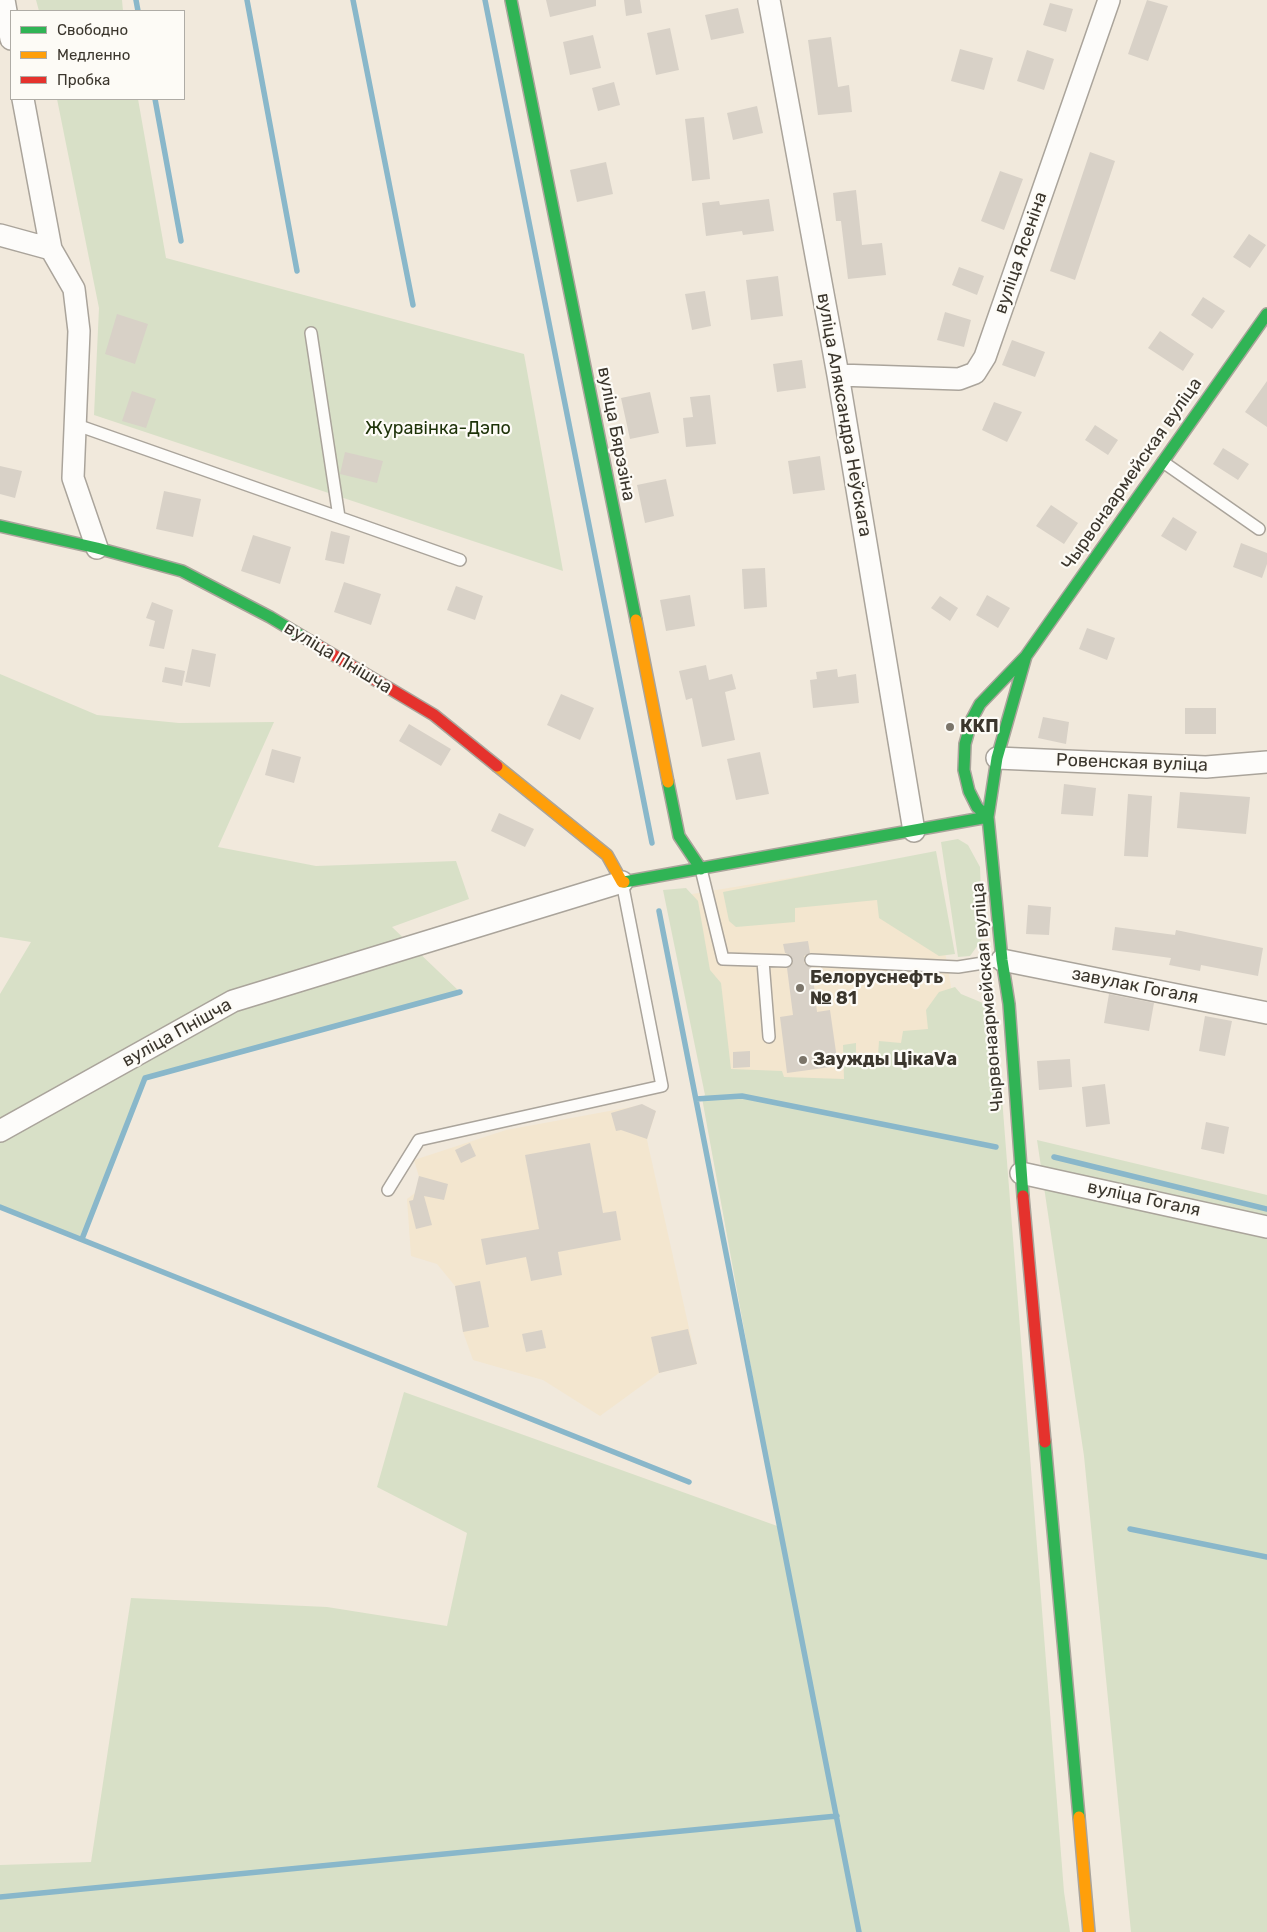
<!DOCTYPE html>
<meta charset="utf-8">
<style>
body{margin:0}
#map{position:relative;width:1267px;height:1932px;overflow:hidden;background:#f1e9dc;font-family:Rubik,sans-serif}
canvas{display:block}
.legend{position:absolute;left:10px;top:10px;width:175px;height:90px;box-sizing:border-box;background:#fdfbf6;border:1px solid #afaca6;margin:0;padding:6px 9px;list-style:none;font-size:15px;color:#3b362d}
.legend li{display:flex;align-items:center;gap:10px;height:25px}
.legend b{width:25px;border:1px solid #afaca6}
</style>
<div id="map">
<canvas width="1267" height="1932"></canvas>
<ul class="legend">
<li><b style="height:6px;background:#30b455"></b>Свободно</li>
<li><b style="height:6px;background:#ff9f0a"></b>Медленно</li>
<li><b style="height:6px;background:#e5322d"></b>Пробка</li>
</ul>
</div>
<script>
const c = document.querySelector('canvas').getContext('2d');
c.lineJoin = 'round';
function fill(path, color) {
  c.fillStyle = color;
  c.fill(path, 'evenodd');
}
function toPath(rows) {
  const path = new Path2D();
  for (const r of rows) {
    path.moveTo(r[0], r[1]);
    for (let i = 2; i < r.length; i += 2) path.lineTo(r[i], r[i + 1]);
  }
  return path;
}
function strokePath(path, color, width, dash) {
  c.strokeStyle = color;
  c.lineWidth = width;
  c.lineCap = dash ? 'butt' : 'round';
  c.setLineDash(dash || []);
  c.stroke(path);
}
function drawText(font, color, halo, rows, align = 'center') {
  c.font = font + ' Rubik,sans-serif';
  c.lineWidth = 4.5;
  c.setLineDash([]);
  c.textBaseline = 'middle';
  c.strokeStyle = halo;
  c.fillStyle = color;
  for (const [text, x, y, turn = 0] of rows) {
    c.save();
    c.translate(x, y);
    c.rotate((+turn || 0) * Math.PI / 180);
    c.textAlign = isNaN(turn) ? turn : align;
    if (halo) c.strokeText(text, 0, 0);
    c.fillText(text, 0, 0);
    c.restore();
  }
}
const built = toPath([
 [929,855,967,1083,719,1076,686,895],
 [642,1105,656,1111,647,1140,697,1364,659,1373,600,1416,543,1380,473,1360,463,1332,455,1286,437,1264,411,1256,407,1199,415,1193,419,1177,414,1160,506,1130]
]);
const green = toPath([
 [36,0,122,0,123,11,39,11],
 [57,99,138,99,166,258,524,354,563,571,94,415,99,308],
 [0,674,97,715,179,723,274,722,218,847,316,866,456,861,469,899,392,927,460,992,145,1078,82,1239,0,1207,0,994,31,942,0,937],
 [958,839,968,845,980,867,983,938,970,956,958,957,941,842],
 [936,851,955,954,939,956,879,918,877,900,795,908,795,922,736,927,729,921,723,892],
 [686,888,698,901,710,970,721,983,731,1069,782,1071,784,1077,844,1079,843,1045,856,1043,856,1055,878,1055,879,1041,901,1043,903,1031,928,1029,926,1010,939,992,955,987,961,994,995,1008,1064,1892,1070,1932,0,1932,0,1865,91,1862,131,1598,327,1607,447,1626,467,1533,377,1487,404,1392,780,1527,702,1098,705,1095,663,890],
 [1037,1140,1267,1195,1267,1932,1131,1932,1084,1456]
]);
const stream = toPath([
 [136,0,138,11],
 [247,0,297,271],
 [353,0,413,305],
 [485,0,652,843],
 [155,99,181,241],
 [659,911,859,1932],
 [696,1099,742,1096,996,1147],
 [1054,1157,1267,1209],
 [0,1207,689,1482],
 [82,1239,145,1078,460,992],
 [1130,1529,1267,1557],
 [0,1897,837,1816]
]);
const building = toPath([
 [546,0,596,0,596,6,550,17],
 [624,0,640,0,642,13,626,16],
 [1147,0,1168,6,1148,61,1128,54],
 [1050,3,1073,9,1066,32,1043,25],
 [738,8,744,33,711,40,705,15],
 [670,28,679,70,656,75,647,33],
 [593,35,601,68,570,75,563,42],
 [831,37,838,87,849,85,852,112,818,115,808,40],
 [960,49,993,58,984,90,951,81],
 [1027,50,1054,59,1044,90,1017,81],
 [614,82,620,105,598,111,592,88],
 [757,106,763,133,733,140,727,113],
 [704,117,710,179,692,181,685,119],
 [1090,152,1115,161,1075,280,1050,271],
 [606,162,613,194,577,202,570,170],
 [1000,171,1023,179,1004,230,981,221],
 [856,190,862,245,882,243,886,275,848,279,841,221,836,221,833,193],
 [769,199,774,231,743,235,742,231,706,236,702,203,719,201,720,205],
 [1249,234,1266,245,1250,268,1233,257],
 [959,267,984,276,977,295,952,285],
 [778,276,783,316,751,320,746,280],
 [705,291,711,326,692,330,685,294],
 [1203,297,1225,311,1212,329,1191,315],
 [945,312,971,320,964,347,937,340],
 [117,314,148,324,135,364,105,354],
 [1160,331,1194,354,1183,371,1148,348],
 [1012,340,1045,352,1035,377,1002,365],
 [802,360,806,388,777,392,773,364],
 [1267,381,1267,427,1245,412],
 [132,391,156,399,146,428,122,421],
 [650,392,659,433,630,439,621,398],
 [710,395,716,444,686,447,683,418,693,417,690,397],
 [994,402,1022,412,1007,442,982,430],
 [1095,425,1118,440,1108,455,1085,440],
 [1223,448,1249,464,1238,480,1213,464],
 [345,452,383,461,377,483,340,474],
 [820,456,825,490,793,494,788,461],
 [0,466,22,471,15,498,0,494],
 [666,479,674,516,645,523,637,485],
 [164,491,201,499,193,537,156,529],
 [1051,505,1078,523,1064,544,1036,526],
 [1173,517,1197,532,1186,551,1161,536],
 [331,531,350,536,344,564,325,560],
 [253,535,291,547,280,584,241,571],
 [1241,543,1267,553,1267,564,1262,578,1233,567],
 [765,568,767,607,744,609,742,569],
 [344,582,381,594,371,625,334,612],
 [456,586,483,596,475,620,447,610],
 [690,595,695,626,666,631,660,600],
 [987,595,1010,608,998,628,976,615],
 [940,596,958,608,950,621,931,608],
 [152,602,173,610,164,649,149,646,155,621,146,618],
 [1087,628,1115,638,1107,660,1079,649],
 [192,649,216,654,210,687,185,682],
 [706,665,709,680,732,674,736,689,725,692,735,740,702,747,692,698,686,700,679,671],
 [165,667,185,671,182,686,162,682],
 [837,669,838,677,856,674,859,703,813,708,810,680,817,679,816,672],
 [561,694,594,708,580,740,547,725],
 [1185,708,1216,708,1216,734,1185,734],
 [1043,717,1069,722,1066,744,1038,738],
 [409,724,451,749,441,766,399,741],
 [272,749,301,757,294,783,265,775],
 [760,752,769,794,736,800,727,759],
 [1064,784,1096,788,1093,816,1061,814],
 [1180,792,1250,797,1246,834,1177,828],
 [1128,794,1152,796,1148,857,1124,856],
 [499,813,534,829,525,847,491,831],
 [1028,905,1051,907,1049,935,1026,934],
 [1115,927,1175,935,1176,930,1263,948,1258,976,1201,965,1200,971,1169,965,1171,958,1112,950],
 [808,941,810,953,804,956,804,963,812,968,817,1012,830,1010,838,1066,787,1073,780,1017,793,1015,787,968,792,965,793,961,790,955,785,953,783,944],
 [1109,994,1154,1003,1149,1031,1104,1023],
 [1205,1016,1232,1021,1225,1056,1199,1051],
 [750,1051,750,1067,733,1068,733,1052],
 [1070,1059,1072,1087,1039,1090,1037,1061],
 [1105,1084,1110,1124,1086,1127,1082,1087],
 [642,1104,656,1111,647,1139,621,1130,616,1131,611,1113],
 [1206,1122,1229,1127,1224,1154,1201,1149],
 [470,1143,476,1156,461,1163,455,1150],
 [590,1143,603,1213,616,1211,621,1240,558,1252,562,1275,531,1281,526,1257,486,1265,481,1239,539,1229,525,1155],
 [419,1176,448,1184,444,1200,424,1196,432,1225,416,1229,409,1201,413,1200],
 [480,1281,489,1327,463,1332,455,1286],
 [688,1329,697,1364,659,1373,651,1337],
 [542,1330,546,1348,526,1352,522,1334]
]);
const lane = toPath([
 [311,333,339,517],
 [74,424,460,560],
 [1163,462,1259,529],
 [701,869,723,959,786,961],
 [811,960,958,967,1002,960],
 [763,961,769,1037],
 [388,1190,419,1140,662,1086,622,882]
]);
const street = toPath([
 [4,0,11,39],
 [769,0,838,375,914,831],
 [23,99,51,249,74,289,79,331,73,478,97,548],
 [0,235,51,249],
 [838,375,959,379,975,373,985,357,1109,0],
 [997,758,1206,767,1267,762],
 [1002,960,1267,1013],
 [0,1131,233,1001,622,882],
 [1021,1173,1267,1227]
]);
const fast = toPath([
 [511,0,636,620],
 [0,526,97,548,182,571,270,617,310,641],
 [668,782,679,836,701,869],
 [988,817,977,807,969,791,964,770,965,744,972,719,980,704,1026,656,1267,314],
 [624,882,988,817],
 [1023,1196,1009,1004,1002,960,988,817,997,758,1026,656],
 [1045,1442,1079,1817]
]);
const slow = toPath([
 [636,620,668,782],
 [497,766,607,855,622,882,624,882],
 [1079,1817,1089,1932]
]);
const jam = toPath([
 [310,641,434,715,497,766],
 [1023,1196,1045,1442]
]);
const markers = [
 [950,727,5,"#7b756a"],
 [800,988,5,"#7b756a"],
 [803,1060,5,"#7b756a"]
];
const streetNames = [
 ["вуліца Ясеніна",1021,253,-71],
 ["вуліца Аляксандра Неўскага",844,415,80],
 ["вуліца Бярэзіна",616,434,79],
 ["Чырвонаармейская вуліца",1132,474,-55],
 ["вуліца Пнішча",338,658,31],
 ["Ровенская вуліца",1132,763,2],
 ["завулак Гогаля",1135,986,11],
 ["Чырвонаармейская вуліца",988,997,-95],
 ["вуліца Пнішча",177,1033,-29],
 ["вуліца Гогаля",1144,1199,12]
];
const parkNames = [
 ["Журавінка-Дэпо",438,429]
];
const poiNames = [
 ["ККП",960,727],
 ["Белоруснефть",810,978],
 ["№ 81",810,999],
 ["Заужды ЦікаVа",813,1060]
];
fill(built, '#f3e6cf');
fill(green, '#d8e0c7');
strokePath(stream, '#89b7ca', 5.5);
fill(building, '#d8d1c7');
strokePath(lane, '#aaa49b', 14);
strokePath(street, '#aaa49b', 24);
strokePath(fast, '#aaa49b', 14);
strokePath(slow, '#aaa49b', 14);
strokePath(jam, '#aaa49b', 14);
strokePath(lane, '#fdfcfa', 11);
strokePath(street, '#fdfcfa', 21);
strokePath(fast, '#30b455', 11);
strokePath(slow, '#ff9f0a', 11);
strokePath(jam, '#e5322d', 11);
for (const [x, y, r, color] of markers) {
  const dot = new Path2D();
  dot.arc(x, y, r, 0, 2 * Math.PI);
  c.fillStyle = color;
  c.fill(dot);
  strokePath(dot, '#fdfbf6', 2);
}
drawText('18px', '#3b362d', '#fdfbf6', streetNames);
drawText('18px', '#1d3208', '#fdfbf6', parkNames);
drawText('bold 18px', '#3b362d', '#fdfbf6', poiNames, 'left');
</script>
